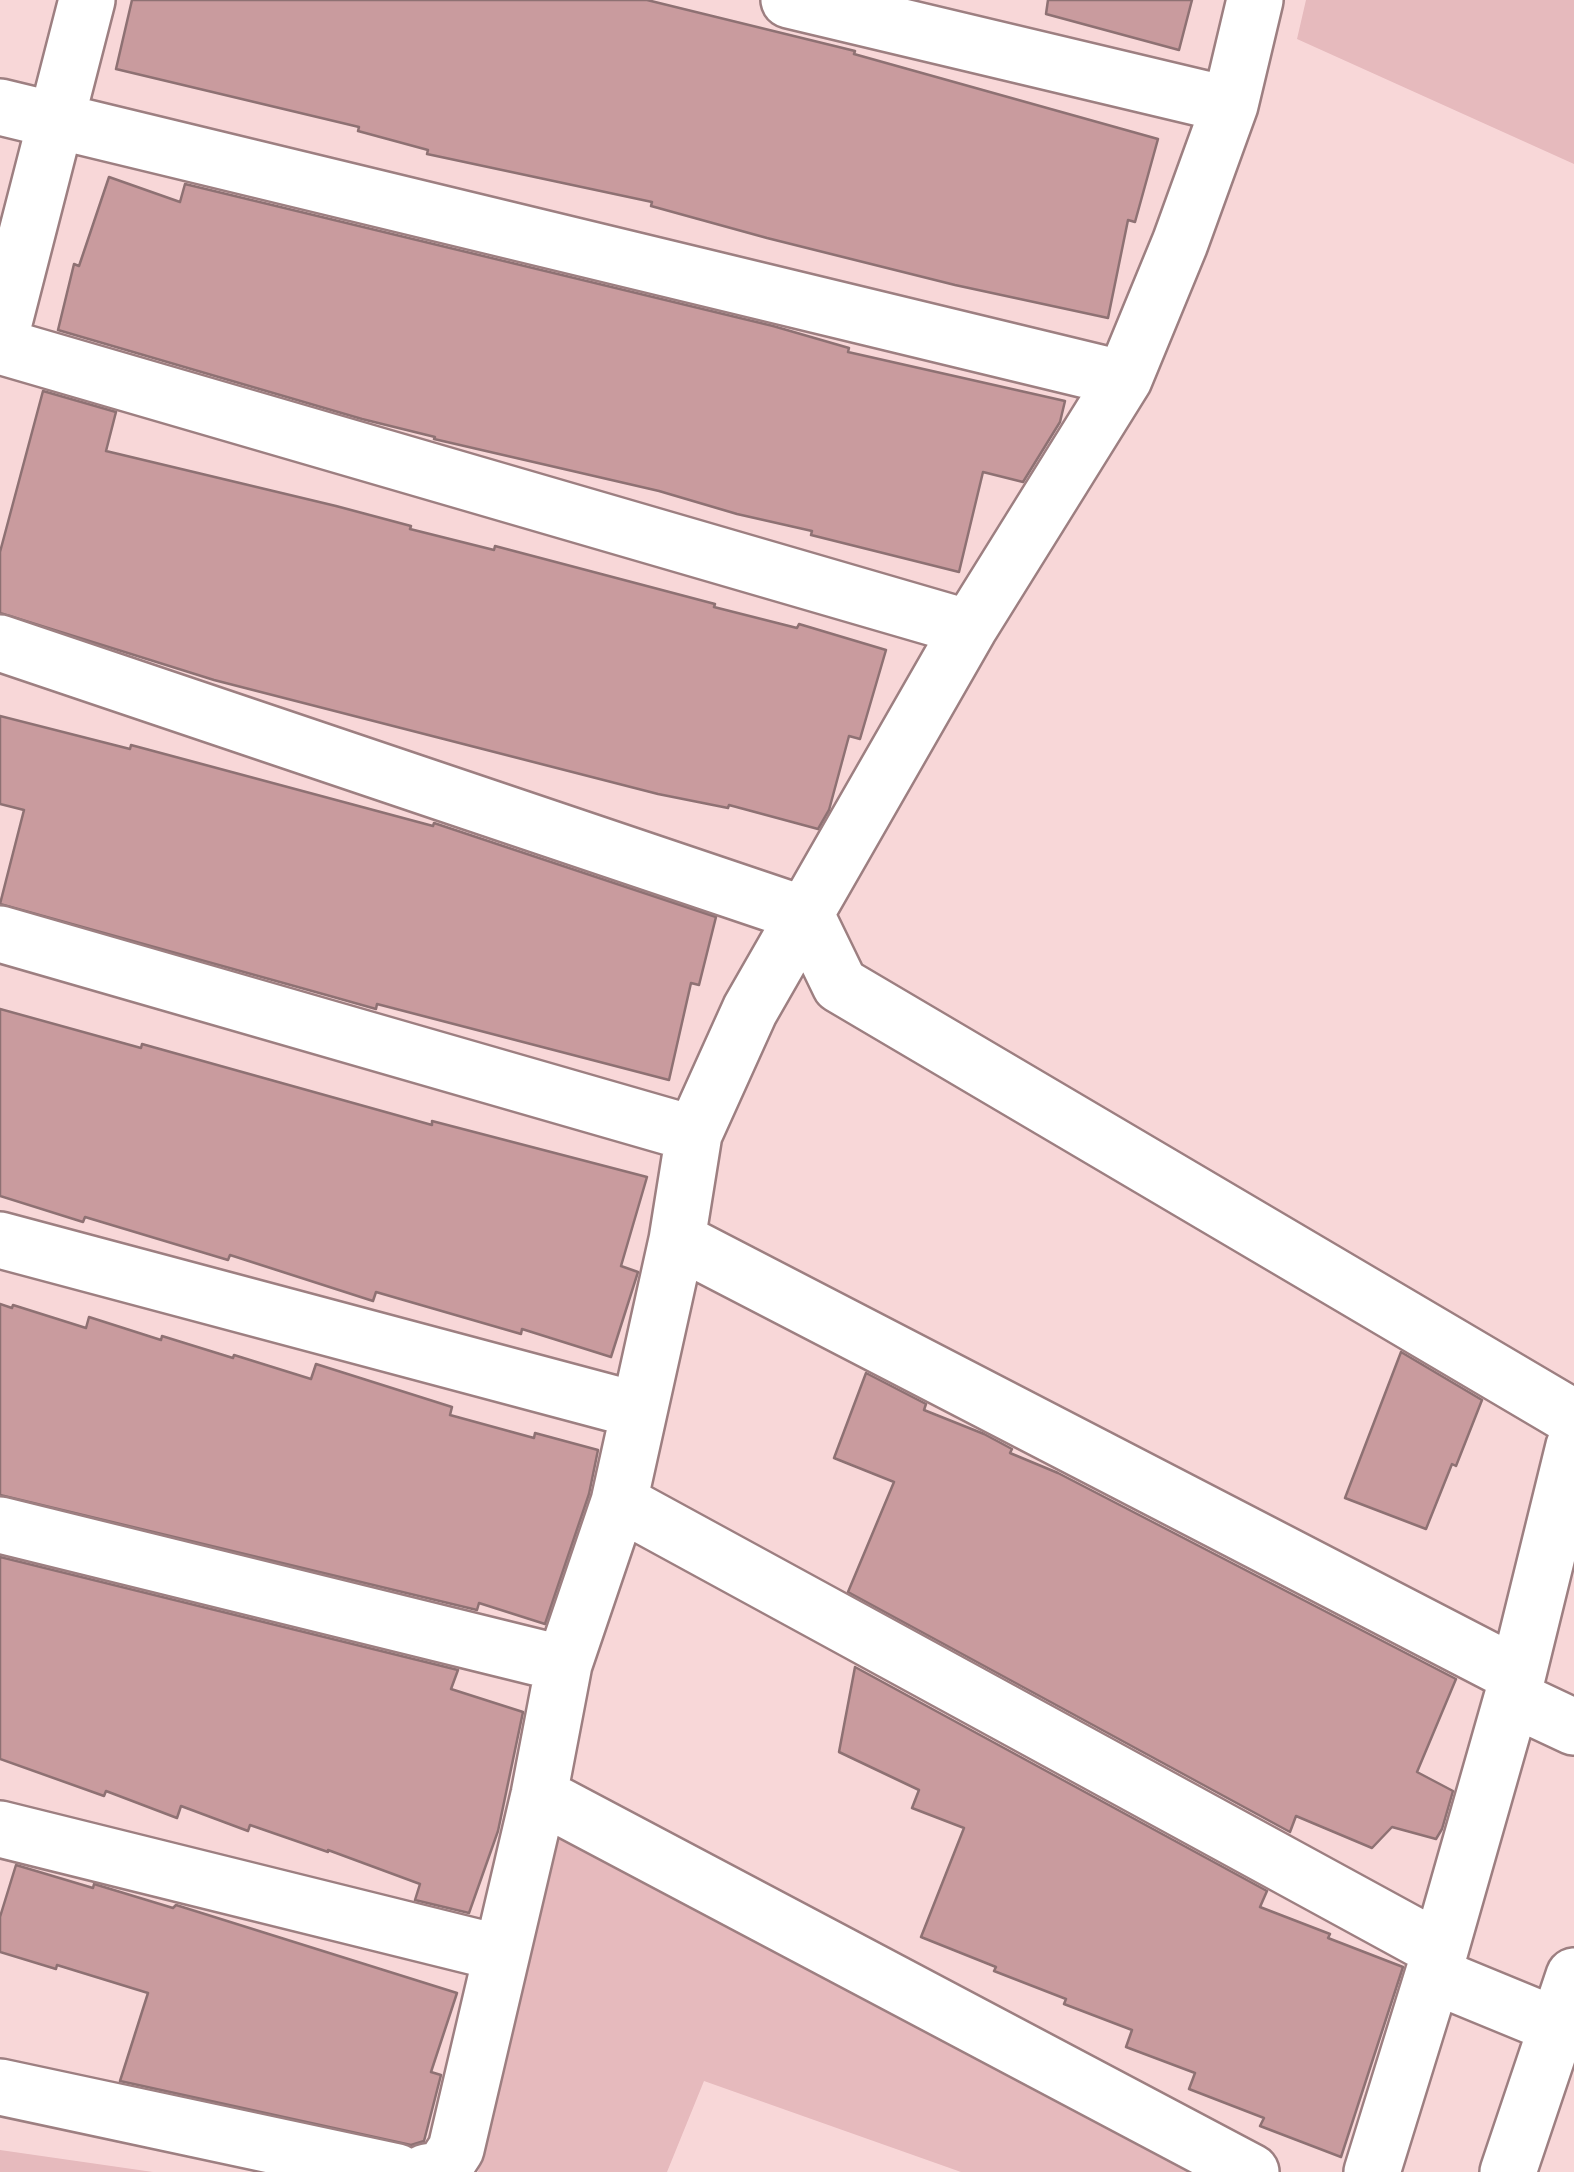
<!DOCTYPE html>
<style>
body{margin:0}
canvas{display:block;background:#f8d7d8}
</style>
<canvas width="1574" height="2172"></canvas>
<script>
const c = document.querySelector('canvas').getContext('2d');
c.lineJoin = 'round';
function fill(path, color) {
  c.fillStyle = color;
  c.fill(path, 'evenodd');
}
function toPath(rows) {
  const path = new Path2D();
  for (const r of rows) {
    path.moveTo(r[0], r[1]);
    for (let i = 2; i < r.length; i += 2) path.lineTo(r[i], r[i + 1]);
  }
  return path;
}
function strokePath(path, color, width, dash) {
  c.strokeStyle = color;
  c.lineWidth = width;
  c.lineCap = dash ? 'butt' : 'round';
  c.setLineDash(dash || []);
  c.stroke(path);
}
const green = toPath([
 [1306,0,1574,0,1574,164,1297,39],
 [559,1816,1202,2172,961,2172,704,2081,667,2172,478,2172],
 [0,2150,153,2172,0,2172]
]);
const building = toPath([
 [132,0,647,0,855,51,854,54,1158,139,1135,222,1128,220,1108,318,955,285,767,238,651,206,652,202,427,154,428,150,358,131,359,127,116,69,132,0],
 [1048,0,1192,0,1179,50,1046,14,1048,0],
 [109,177,180,202,185,184,773,326,849,348,848,352,1065,401,1060,422,1023,482,983,472,959,572,811,535,812,531,737,514,659,491,434,439,435,437,362,419,58,330,74,264,79,266,109,177],
 [43,391,116,412,106,451,336,506,411,526,410,529,494,550,495,546,715,604,714,607,797,628,799,624,886,650,860,739,849,736,829,810,818,829,729,805,728,808,658,794,214,680,0,613,0,552,43,391],
 [0,716,130,749,131,745,433,826,434,823,716,917,699,985,691,983,669,1080,377,1004,376,1009,330,996,0,904,24,810,0,804,0,716],
 [0,1009,141,1048,142,1044,432,1125,432,1121,647,1177,621,1266,638,1272,611,1357,522,1329,521,1334,376,1292,373,1301,230,1255,228,1260,85,1217,83,1222,0,1196,0,1009],
 [0,1304,12,1308,13,1305,86,1328,89,1317,161,1340,162,1336,233,1358,234,1355,311,1379,316,1364,452,1407,450,1415,534,1438,535,1433,598,1450,589,1494,545,1624,479,1603,477,1610,0,1495,0,1304],
 [1401,1352,1482,1400,1456,1466,1452,1464,1426,1529,1345,1498,1401,1352],
 [866,1373,926,1404,924,1410,984,1434,1012,1449,1010,1453,1058,1473,1456,1679,1417,1772,1453,1791,1442,1829,1436,1839,1392,1827,1372,1848,1296,1816,1290,1832,848,1592,894,1482,834,1458,866,1373],
 [0,1557,458,1670,451,1689,523,1712,498,1831,469,1913,415,1900,420,1884,328,1850,328,1852,250,1825,248,1831,181,1806,177,1818,106,1791,104,1796,0,1759,0,1557],
 [855,1667,1267,1891,1260,1907,1330,1934,1328,1938,1403,1967,1341,2157,1260,2126,1264,2118,1189,2089,1195,2073,1126,2047,1132,2030,1064,2004,1066,1999,994,1971,996,1967,921,1937,964,1828,912,1808,919,1790,839,1752,855,1667],
 [16,1865,93,1888,94,1884,173,1908,176,1905,457,1993,431,2072,441,2075,424,2141,411,2145,120,2081,148,1993,57,1965,56,1969,0,1952,0,1917,16,1865]
]);
const minor = toPath([
 [789,0,1230,105],
 [0,107,1124,379],
 [0,338,87,0],
 [0,346,969,628],
 [0,643,806,915,840,985,1574,1418],
 [0,934,694,1134],
 [0,1240,637,1410],
 [677,1240,1517,1675],
 [619,1502,1440,1950],
 [0,1525,564,1664],
 [1512,1698,1574,1727],
 [539,1795,1251,2172],
 [0,1829,500,1953],
 [1433,1975,1574,2033],
 [0,2087,397,2172],
 [426,2172,443,2169,456,2149,539,1795,564,1664,619,1502,677,1240,694,1134,750,1010,969,628,1124,379,1180,243,1230,105,1255,0],
 [1372,2172,1433,1975,1512,1698,1574,1446],
 [1508,2172,1574,1976]
]);
fill(green, '#e6babd');
fill(building, '#c99b9e');
strokePath(building, '#8e7173', 2.5);
strokePath(minor, '#9d7f81', 60);
strokePath(minor, '#fff', 55);
</script>
